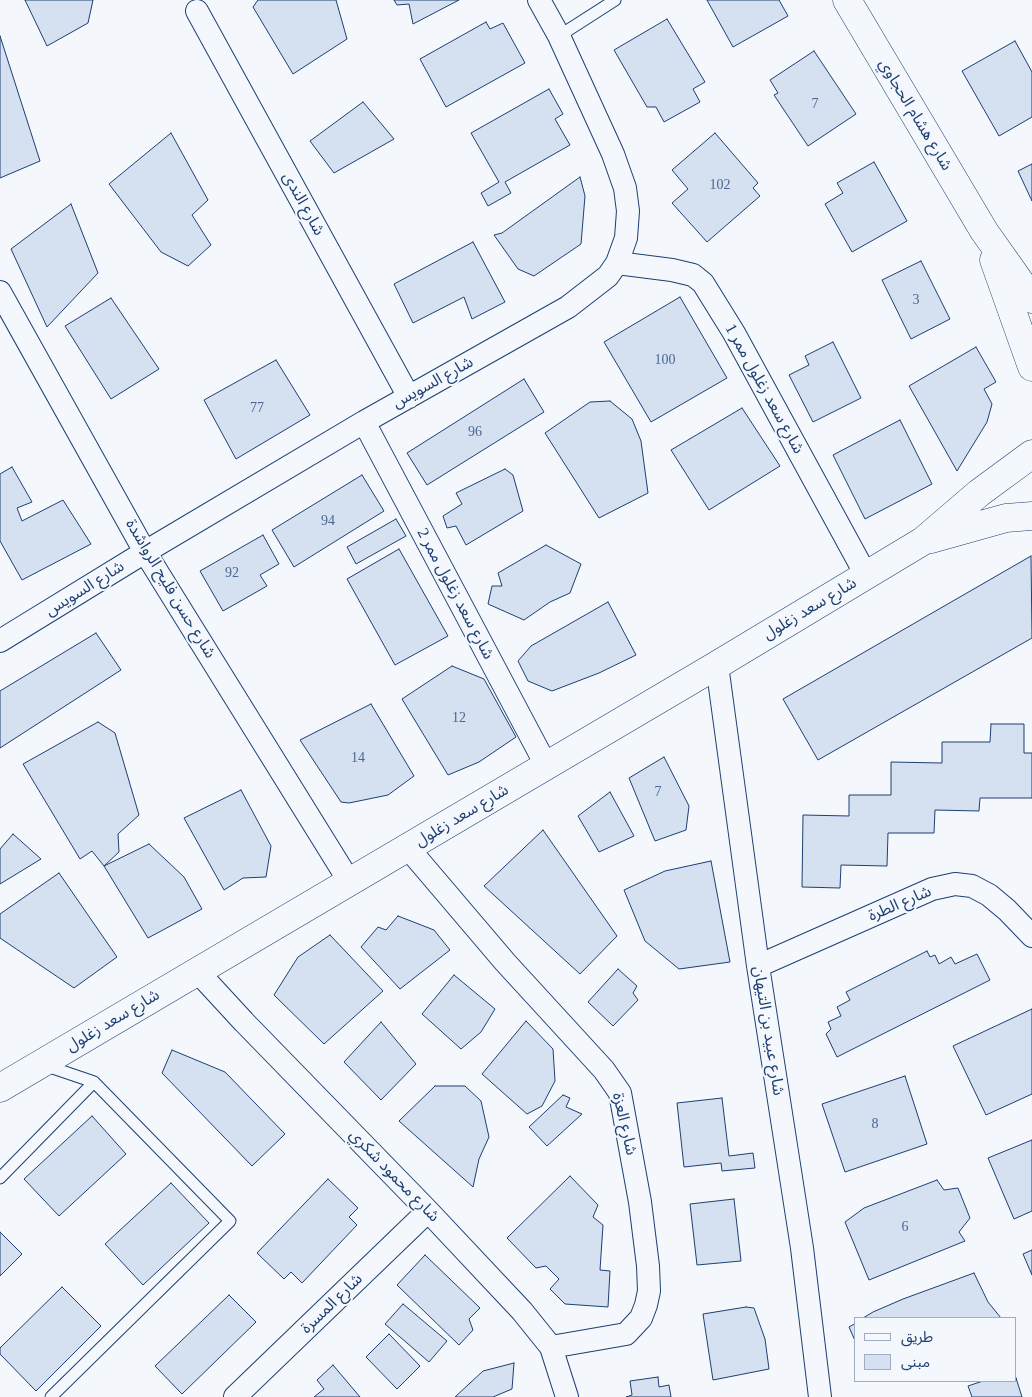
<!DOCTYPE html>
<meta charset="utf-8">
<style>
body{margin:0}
#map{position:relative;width:1032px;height:1397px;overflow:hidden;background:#f4f7fb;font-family:"Times New Roman","Noto Sans Arabic",serif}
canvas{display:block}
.legend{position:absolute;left:854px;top:1317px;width:162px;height:65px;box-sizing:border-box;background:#f4f7fb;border:1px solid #9eadc5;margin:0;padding:6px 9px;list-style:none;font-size:15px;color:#1d3f73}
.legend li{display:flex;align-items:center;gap:10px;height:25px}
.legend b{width:25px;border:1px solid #9eadc5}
</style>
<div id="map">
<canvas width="1032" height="1397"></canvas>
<ul class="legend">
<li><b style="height:6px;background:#f4f7fb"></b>طريق</li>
<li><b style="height:14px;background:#d5e0f0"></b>مبنى</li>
</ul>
</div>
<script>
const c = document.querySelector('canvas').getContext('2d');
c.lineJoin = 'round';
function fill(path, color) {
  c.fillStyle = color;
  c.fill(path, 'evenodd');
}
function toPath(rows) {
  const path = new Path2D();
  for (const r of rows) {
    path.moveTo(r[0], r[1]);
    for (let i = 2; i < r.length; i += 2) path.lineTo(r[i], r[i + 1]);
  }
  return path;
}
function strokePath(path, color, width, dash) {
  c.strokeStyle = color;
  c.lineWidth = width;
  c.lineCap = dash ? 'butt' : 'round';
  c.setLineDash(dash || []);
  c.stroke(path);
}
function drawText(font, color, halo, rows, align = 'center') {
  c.font = font + ' "Times New Roman","Noto Sans Arabic",serif';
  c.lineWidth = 4;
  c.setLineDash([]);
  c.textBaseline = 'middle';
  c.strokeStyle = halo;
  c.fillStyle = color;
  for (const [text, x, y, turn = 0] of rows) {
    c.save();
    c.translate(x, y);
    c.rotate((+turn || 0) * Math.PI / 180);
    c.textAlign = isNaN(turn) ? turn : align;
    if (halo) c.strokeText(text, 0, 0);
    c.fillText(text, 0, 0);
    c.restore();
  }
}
const building = toPath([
 [25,0,93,0,88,23,47,46,25,0],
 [258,0,336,0,347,39,293,74,253,7,258,0],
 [394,0,459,0,413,24,409,4,397,5,394,0],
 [707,0,779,0,788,16,733,47,707,0],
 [667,19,705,82,693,89,700,102,664,122,656,107,647,107,614,50,667,19],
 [486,22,490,29,503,23,525,63,446,107,420,59,486,22],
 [0,36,40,161,0,178,0,36],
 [1015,41,1032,72,1032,117,999,136,962,71,1015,41],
 [814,51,856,114,808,146,774,95,778,93,770,80,814,51],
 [549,89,563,114,555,119,570,145,505,182,511,193,488,206,481,193,499,182,471,133,549,89],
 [363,102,394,139,334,173,310,141,363,102],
 [171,133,208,200,192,215,211,245,188,266,161,252,109,184,171,133],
 [715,133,758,183,753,188,760,196,707,242,672,203,688,189,672,170,715,133],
 [874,162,907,221,852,252,825,204,843,193,837,183,874,162],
 [1032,164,1032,201,1018,171,1032,164],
 [580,177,585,196,581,244,534,276,518,269,494,235,502,233,580,177],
 [71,204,98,273,47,327,11,249,71,204],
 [473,242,505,302,472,319,464,297,413,323,394,284,473,242],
 [921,261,950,319,911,339,882,280,921,261],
 [680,297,727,378,651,422,604,342,680,297],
 [111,298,159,369,111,399,65,326,111,298],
 [833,342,861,398,813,422,789,375,809,365,805,356,833,342],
 [976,347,996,382,984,389,992,404,987,422,957,471,909,386,976,347],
 [276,360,310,415,236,459,204,400,276,360],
 [524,379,544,412,427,485,407,453,524,379],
 [610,401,632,419,641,441,648,493,599,518,545,433,590,402,610,401],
 [742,408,780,466,709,510,671,450,742,408],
 [900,420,932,484,865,519,833,455,900,420],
 [12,467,32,502,17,508,22,521,63,500,91,544,22,580,0,541,0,474,12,467],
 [505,469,513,475,523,511,466,545,456,526,447,528,443,516,462,504,456,493,505,469],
 [362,475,384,511,294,567,272,530,362,475],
 [396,519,406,536,356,564,347,547,396,519],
 [263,535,279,564,260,575,267,586,223,611,200,571,263,535],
 [546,545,581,564,570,593,550,602,524,620,488,604,492,586,502,586,498,573,546,545],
 [399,549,448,636,395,665,347,579,399,549],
 [1031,556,1032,638,818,760,783,699,1031,556],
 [608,602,636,655,599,673,552,691,528,681,518,661,531,646,608,602],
 [96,633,121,670,0,748,0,691,96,633],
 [452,666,484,679,516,737,479,762,448,775,402,699,452,666],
 [371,704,414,776,388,795,349,803,341,802,300,740,371,704],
 [98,722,115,733,139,815,118,834,119,852,104,866,92,851,80,859,23,764,98,722],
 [991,724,1024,724,1024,753,1032,753,1032,798,980,798,979,811,935,810,934,833,888,833,887,866,841,865,840,888,802,887,803,815,849,816,849,795,891,795,891,762,942,763,942,742,990,742,991,724],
 [664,757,689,806,686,830,655,841,629,778,664,757],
 [241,790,271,846,266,877,243,878,224,890,184,818,241,790],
 [610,792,634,836,599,852,578,816,610,792],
 [543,830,617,936,580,974,484,886,543,830],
 [13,834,41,859,0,884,0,849,13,834],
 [149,844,184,877,202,909,148,938,104,866,149,844],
 [711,861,730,962,679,969,645,941,624,890,665,871,711,861],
 [59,873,117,957,74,988,0,938,0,914,59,873],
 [398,916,434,930,450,950,400,989,361,947,378,927,386,930,398,916],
 [330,935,383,991,324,1044,274,995,298,957,330,935],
 [927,951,930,957,935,955,939,964,951,957,955,964,977,954,990,980,837,1057,826,1034,831,1029,828,1022,841,1016,837,1007,850,1000,846,992,927,951],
 [618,969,637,986,633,993,638,1000,613,1026,588,1002,618,969],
 [454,975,495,1009,481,1032,461,1049,422,1014,454,975],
 [1032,1009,1032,1094,986,1115,953,1046,1032,1009],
 [526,1021,553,1049,555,1081,542,1106,527,1114,482,1074,526,1021],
 [381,1022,416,1064,381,1100,344,1062,381,1022],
 [172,1050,225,1072,285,1134,252,1166,162,1073,172,1050],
 [905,1076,927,1144,845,1172,822,1104,905,1076],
 [435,1086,465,1086,481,1101,489,1137,479,1159,473,1187,399,1121,435,1086],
 [563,1095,570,1098,566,1107,582,1114,547,1146,529,1127,563,1095],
 [722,1098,729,1156,753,1153,755,1168,722,1171,721,1163,684,1167,677,1103,722,1098],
 [92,1116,126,1154,59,1216,24,1179,92,1116],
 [1032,1140,1032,1211,1014,1219,988,1158,1032,1140],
 [570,1176,598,1205,593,1217,603,1225,600,1270,610,1271,608,1307,565,1304,550,1289,559,1279,546,1266,536,1268,507,1238,570,1176],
 [328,1179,358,1208,349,1217,357,1225,302,1283,291,1272,284,1279,257,1253,328,1179],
 [937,1180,944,1190,958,1188,970,1218,959,1232,965,1241,869,1280,845,1222,864,1208,937,1180],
 [171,1183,209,1223,143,1285,105,1244,171,1183],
 [734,1199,741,1261,697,1265,690,1204,734,1199],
 [0,1232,22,1254,0,1276,0,1232],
 [1032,1250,1032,1275,1023,1254,1032,1250],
 [425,1255,480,1308,469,1319,473,1330,459,1345,397,1285,425,1255],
 [974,1273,988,1302,1001,1318,863,1318,873,1312,903,1299,974,1273],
 [62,1287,101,1326,36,1391,0,1354,0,1348,62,1287],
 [229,1295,256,1322,182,1394,155,1366,229,1295],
 [403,1304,447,1341,429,1362,385,1324,403,1304],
 [746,1307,754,1308,765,1339,769,1369,713,1380,703,1314,746,1307],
 [856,1323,856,1343,849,1327,856,1323],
 [389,1334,420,1366,397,1389,366,1357,389,1334],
 [514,1363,512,1389,493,1397,455,1397,483,1371,514,1363],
 [333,1365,360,1397,314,1397,324,1389,317,1380,333,1365],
 [658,1377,659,1387,669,1385,671,1397,626,1397,632,1395,630,1381,658,1377],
 [1016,1378,1022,1397,972,1397,968,1386,983,1381,1016,1381,1016,1378]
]);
const service = toPath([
 [559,36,615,0],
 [44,1065,94,1082,230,1221,51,1397],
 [0,1178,94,1082]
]);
const minor = toPath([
 [197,11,409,397],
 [617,263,672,270,693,275,703,283,734,333,866,575],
 [0,292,145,552,349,881],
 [364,422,546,765],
 [0,641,145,552,364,422,568,307,608,276,617,263,626,238,628,211,625,188,613,154,559,36,539,0],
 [717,665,758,966,802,1248,820,1397],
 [408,848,505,962,604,1070,620,1093,640,1202,648,1266,649,1291,646,1305,641,1318,626,1334,551,1347],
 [758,966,932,889,955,884,972,886,989,895,1007,910,1032,936],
 [197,971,244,1022,428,1211,522,1311,551,1347,567,1397],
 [235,1397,428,1211]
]);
const tertiary = toPath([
 [847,0,984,231,1032,299],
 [994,260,1032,367]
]);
const secondary = toPath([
 [931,539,1006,518,1032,516],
 [0,1088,717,665,923,541,979,493,1032,454]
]);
const numberNames = [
 ["7",815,104],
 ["102",720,185],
 ["3",916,300],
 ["100",665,360],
 ["77",257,408],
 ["96",475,432],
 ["94",328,521],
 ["92",232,573],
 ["12",459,718],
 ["14",358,758],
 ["7",658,792],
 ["8",875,1124],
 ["6",905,1227]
];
const streetNames = [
 ["شارع هشام الحجاوي",915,115,59],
 ["شارع الندى",303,204,61],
 ["شارع السويس",433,383,-29],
 ["شارع سعد زغلول ممر 1",764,389,61],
 ["شارع السويس",85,589,-32],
 ["شارع حسن فليح الرواشدة",170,589,59],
 ["شارع سعد زغلول ممر 2",455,594,62],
 ["شارع سعد زغلول",810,609,-31],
 ["شارع سعد زغلول",462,816,-31],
 ["شارع الطرة",900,904,-23],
 ["شارع سعد زغلول",113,1021,-31],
 ["شارع عبيد بن التيهان",768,1031,81],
 ["شارع العزة",624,1124,77],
 ["شارع محمود شكري",394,1176,46],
 ["شارع المسرة",332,1304,-44]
];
fill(building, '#d5e0f0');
strokePath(building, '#1d3f73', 1);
strokePath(service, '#1d3f73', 13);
strokePath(minor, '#1d3f73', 24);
strokePath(tertiary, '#1d3f73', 29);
strokePath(secondary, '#1d3f73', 29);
strokePath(service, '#f4f7fb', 11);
strokePath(minor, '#f4f7fb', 22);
strokePath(tertiary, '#f4f7fb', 28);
strokePath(secondary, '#f4f7fb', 28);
drawText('14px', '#4b6792', null, numberNames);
drawText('16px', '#1d3f73', '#f4f7fb', streetNames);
</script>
